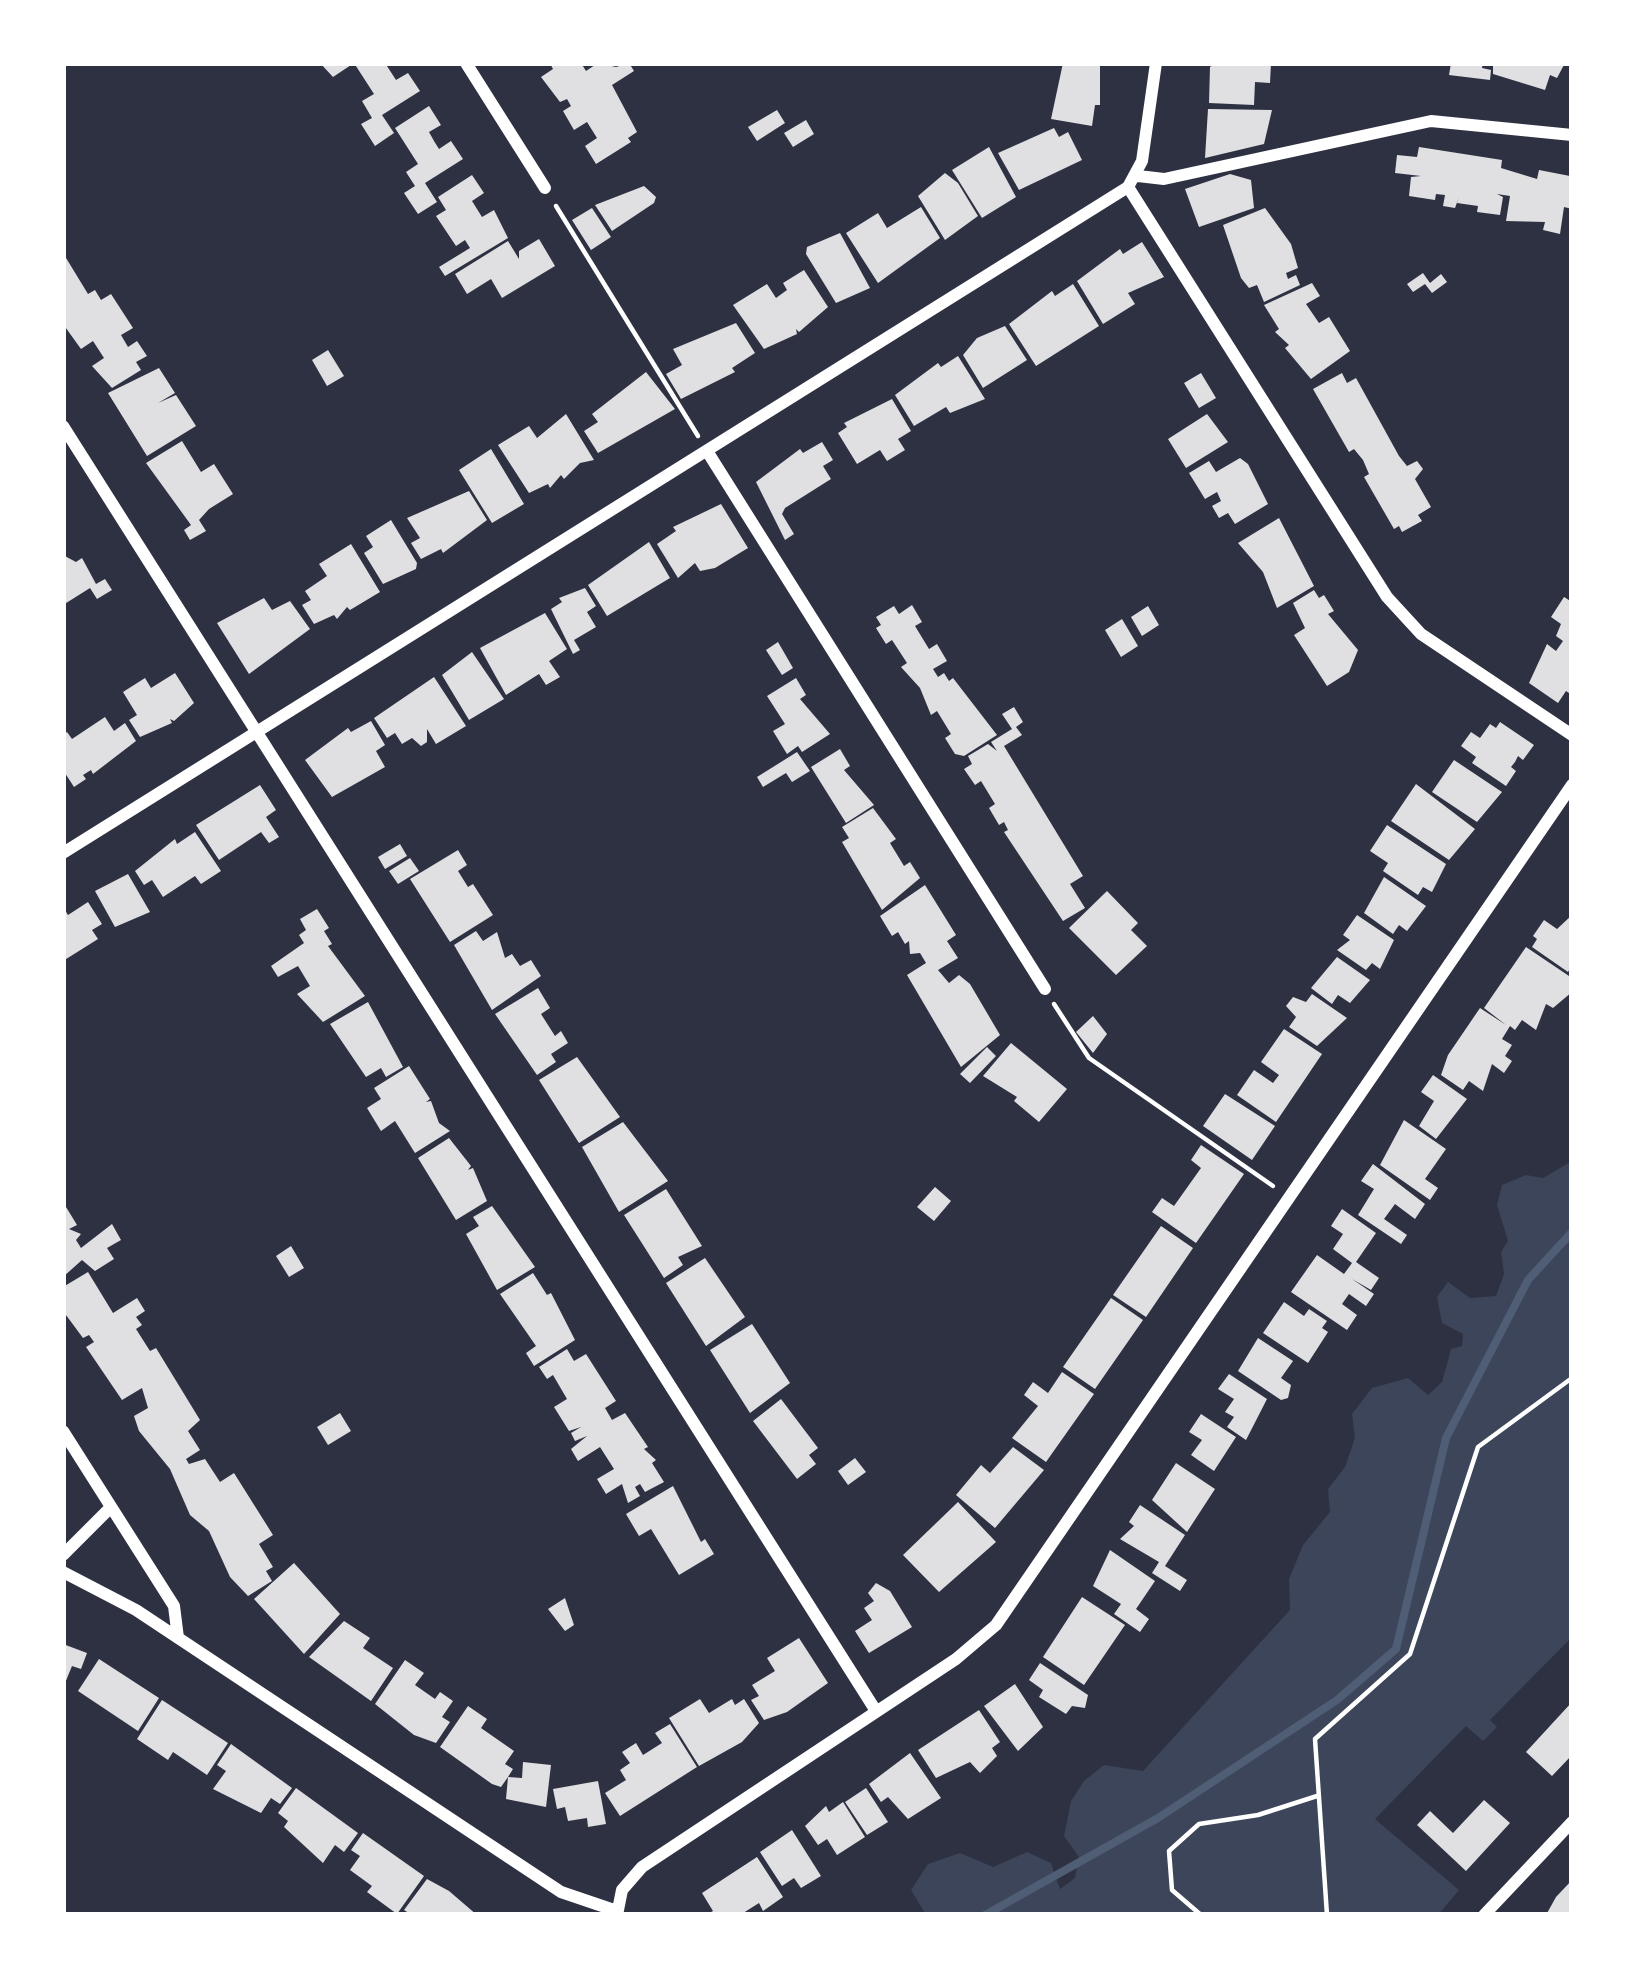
<!DOCTYPE html>
<style>
body{margin:0}
#map{position:relative;width:1635px;height:1978px;overflow:hidden;background:#2d3142;font-family:"Open Sans",sans-serif}
canvas{display:block}
.frame{position:absolute;inset:0;border:66px solid #fff;pointer-events:none}
</style>
<div id="map">
<canvas width="1635" height="1978"></canvas>
<div class="frame"></div>
</div>
<script>
const c = document.querySelector('canvas').getContext('2d');
c.lineJoin = 'round';
function fill(path, color) {
  c.fillStyle = color;
  c.fill(path, 'evenodd');
}
function toPath(rows) {
  const path = new Path2D();
  for (const r of rows) {
    path.moveTo(r[0], r[1]);
    for (let i = 2; i < r.length; i += 2) path.lineTo(r[i], r[i + 1]);
  }
  return path;
}
function strokePath(path, color, width, dash) {
  c.strokeStyle = color;
  c.lineWidth = width;
  c.lineCap = dash ? 'butt' : 'round';
  c.setLineDash(dash || []);
  c.stroke(path);
}
const green = toPath([
 [1572,1161,1572,1637,1490,1720,1497,1727,1483,1741,1466,1726,1375,1819,1459,1890,1438,1915,926,1915,911,1890,928,1864,960,1853,993,1867,1027,1852,1051,1863,1060,1889,1075,1878,1079,1857,1064,1836,1071,1801,1084,1781,1104,1765,1143,1771,1290,1610,1289,1579,1303,1545,1330,1512,1328,1489,1345,1467,1355,1438,1352,1414,1372,1388,1408,1378,1428,1395,1442,1382,1451,1349,1462,1346,1463,1334,1442,1323,1437,1297,1448,1282,1470,1298,1496,1296,1504,1274,1501,1252,1508,1241,1497,1205,1502,1185,1526,1175,1543,1178]
]);
const stream = toPath([
 [985,1915,1158,1818,1337,1700,1396,1649,1446,1438,1528,1280,1572,1232]
]);
const building = toPath([
 [320,63,385,63,396,80,408,73,420,91,382,115,394,133,375,146,361,124,372,118,362,101,374,94,354,63,333,77],
 [550,63,581,63,586,71,598,63,616,67,629,63,634,71,612,85,637,132,628,138,631,142,596,164,585,146,597,138,587,122,574,130,563,111,571,106,567,99,560,102,541,77,553,69],
 [1063,63,1100,63,1100,105,1095,105,1092,126,1051,119],
 [1271,63,1270,83,1255,82,1254,105,1209,103,1210,67,1216,63],
 [1451,63,1483,63,1482,68,1491,70,1490,80,1449,75],
 [1493,63,1565,63,1557,78,1550,75,1545,90,1493,74],
 [429,106,441,125,429,132,434,141,439,149,451,141,463,159,425,183,437,202,418,214,404,193,415,186,406,172,418,164,395,128],
 [1208,109,1272,110,1264,144,1205,158],
 [777,110,785,123,757,141,748,127],
 [806,120,814,134,793,147,784,133],
 [1054,128,1059,137,1068,132,1082,160,1019,190,998,153],
 [989,147,1016,197,982,218,952,170],
 [1419,147,1502,160,1501,168,1537,179,1539,170,1570,176,1572,209,1564,207,1560,234,1543,230,1545,222,1506,221,1510,196,1497,194,1503,197,1500,215,1477,212,1478,206,1457,203,1459,197,1455,208,1443,206,1445,195,1436,194,1435,200,1409,196,1411,177,1421,176,1395,173,1397,155,1417,157],
 [945,173,958,183,978,216,945,240,918,196],
 [1230,174,1251,180,1254,208,1199,227,1185,189],
 [472,175,484,193,472,201,482,217,494,210,508,238,445,276,439,267,470,248,465,240,456,246,436,216,446,210,438,197],
 [644,186,656,197,654,203,612,231,595,205],
 [921,207,940,238,878,283,846,233,878,213,887,228],
 [592,208,611,237,591,250,572,220],
 [1265,208,1291,244,1298,268,1286,273,1288,279,1296,275,1300,285,1264,302,1257,285,1249,288,1241,278,1223,225],
 [840,233,870,288,836,303,806,254,807,247],
 [539,239,555,266,502,298,491,279,467,294,455,274,508,241,519,259,519,251],
 [1142,242,1164,277,1128,293,1135,304,1103,324,1077,281,1120,249,1123,254],
 [63,253,88,294,95,290,101,300,111,294,133,328,121,335,128,347,137,341,147,356,136,362,141,370,112,388,92,366,104,358,93,341,81,349,63,324],
 [804,270,828,307,799,332,796,329,797,334,764,349,733,305,767,284,776,298,787,290,783,283],
 [1423,273,1430,283,1441,274,1447,282,1432,293,1425,284,1413,292,1407,284],
 [1312,283,1320,296,1306,304,1319,323,1329,317,1350,351,1311,379,1285,348,1289,345,1275,332,1279,329,1264,305],
 [1073,284,1099,326,1036,366,1009,324,1052,291,1055,296],
 [736,323,755,353,732,368,735,372,681,399,666,374,682,365,673,349],
 [1005,326,1027,360,983,388,963,355,977,338],
 [328,350,344,376,327,386,312,360],
 [958,356,985,399,950,413,946,407,914,426,895,395,938,363,941,367],
 [159,368,175,393,158,403,176,395,196,426,147,456,108,393],
 [646,372,675,409,598,453,584,431,598,422,592,414],
 [1201,373,1216,398,1199,408,1184,383],
 [1342,373,1347,383,1356,378,1399,456,1407,466,1417,461,1423,469,1415,479,1431,507,1418,515,1422,521,1402,532,1399,526,1394,529,1364,477,1369,474,1363,460,1354,449,1349,452,1313,389],
 [892,399,911,431,898,439,905,450,887,461,880,450,857,464,838,433,847,427,844,423],
 [566,414,594,460,580,463,564,479,561,475,550,488,548,484,529,493,498,445,529,426,537,438],
 [1207,414,1228,442,1186,468,1168,439],
 [182,441,201,472,214,464,233,494,209,509,199,520,206,531,190,540,184,530,191,525,146,463],
 [822,442,833,460,823,466,831,479,785,508,782,514,794,534,785,540,756,482,800,449,803,453],
 [491,449,524,504,492,523,459,470],
 [1240,458,1248,464,1268,504,1235,524,1228,513,1219,518,1212,506,1221,501,1217,492,1205,499,1189,473,1209,461,1216,472],
 [469,491,487,520,443,553,441,549,421,559,411,543,420,538,407,518],
 [721,504,748,548,715,568,700,571,695,563,678,578,657,544,676,531,673,527],
 [1279,518,1314,586,1277,608,1263,572,1238,543],
 [391,520,417,563,416,569,383,584,364,553,373,547,366,536],
 [649,542,670,578,607,616,588,585],
 [351,544,380,592,350,610,347,607,337,619,334,615,314,624,302,605,311,600,305,591,327,576,319,564],
 [63,555,76,562,82,558,96,584,105,579,112,590,97,599,90,588,63,605],
 [585,588,596,606,587,612,596,627,574,640,580,650,573,654,551,609,562,602,559,598],
 [1314,590,1319,598,1324,595,1334,611,1328,614,1358,650,1349,672,1327,686,1294,635,1305,628,1293,603],
 [1564,597,1572,602,1572,695,1566,691,1558,703,1529,683,1547,644,1556,651,1563,641,1556,636,1561,624,1551,617],
 [264,598,272,610,290,601,310,629,249,674,217,623],
 [912,605,922,622,915,626,929,649,937,644,947,661,933,669,938,677,944,673,949,681,953,678,997,735,964,756,955,754,945,738,951,734,937,711,931,715,920,688,901,667,907,663,892,640,886,644,876,628,881,625,876,617,894,606,899,614],
 [1148,606,1159,625,1142,636,1131,617],
 [545,613,567,649,549,661,560,677,546,685,539,674,506,695,480,648],
 [1122,619,1138,646,1121,657,1105,630],
 [778,642,793,668,782,675,766,650],
 [472,652,504,699,469,720,442,675],
 [175,673,194,703,174,721,170,719,172,723,140,737,129,720,137,715,123,692,145,678,151,688],
 [434,677,466,726,436,744,427,729,427,742,421,746,412,738,402,744,395,733,387,738,374,718],
 [796,678,806,695,800,699,830,734,802,752,798,746,787,754,773,731,785,724,767,696],
 [1014,707,1023,722,1016,727,1022,735,1004,746,1083,876,1070,884,1085,908,1063,921,1004,832,1008,830,1004,822,999,825,989,808,995,804,981,781,975,785,964,769,972,764,968,756,988,744,997,751,991,742,1012,729,1002,714],
 [105,717,114,731,125,723,136,741,93,774,91,770,83,775,86,779,74,787,63,770,63,735,67,732,72,739],
 [371,721,385,745,376,751,385,767,332,797,305,760,348,728,351,732],
 [1500,722,1534,745,1523,760,1518,756,1515,762,1511,767,1516,771,1506,786,1472,763,1476,757,1461,746,1471,732,1480,738,1490,724,1496,728],
 [840,749,850,766,844,770,874,805,846,823,811,767],
 [797,752,810,771,792,782,786,773,763,787,757,777],
 [1454,760,1502,792,1477,822,1432,792],
 [1416,784,1475,829,1449,860,1391,821],
 [260,785,276,810,266,817,279,837,269,843,261,832,219,860,196,825],
 [873,808,896,839,890,843,904,866,910,862,920,878,882,910,842,842,849,838,842,827],
 [1387,825,1446,864,1432,892,1423,887,1418,895,1383,871,1388,863,1370,851],
 [195,832,221,871,201,884,195,876,163,897,152,880,144,885,135,871,175,839,177,844],
 [400,844,407,856,385,869,378,857],
 [458,850,467,865,458,871,468,887,473,884,493,915,450,942,410,879],
 [410,858,419,871,398,884,389,871],
 [128,874,150,912,115,927,95,891],
 [1384,877,1426,906,1407,931,1399,925,1393,934,1364,913],
 [925,885,956,935,947,941,958,958,938,970,949,983,959,975,970,984,1000,1035,961,1067,907,975,926,963,920,953,910,954,909,941,905,944,898,932,892,936,880,916],
 [1107,891,1138,923,1131,930,1147,946,1116,975,1069,928],
 [88,902,102,924,92,930,98,939,63,961,63,907,68,915],
 [317,909,329,928,324,931,332,944,328,946,365,996,323,1022,297,994,310,986,298,966,278,977,271,966,304,943,299,935,306,930,300,919],
 [1357,915,1394,940,1380,969,1372,963,1366,970,1337,950,1350,940,1343,935],
 [1572,915,1572,965,1568,972,1532,947,1537,939,1533,936,1544,920,1557,929],
 [476,931,483,941,497,932,505,958,512,954,520,966,531,960,541,976,492,1010,454,945],
 [1526,947,1572,978,1572,992,1553,1008,1546,1004,1536,1030,1522,1020,1515,1030,1510,1026,1502,1039,1512,1045,1505,1056,1512,1061,1504,1073,1492,1064,1483,1091,1469,1081,1463,1090,1441,1075,1448,1055,1480,1008,1506,1025,1484,1008],
 [1337,957,1370,980,1350,1003,1338,995,1332,1004,1311,988],
 [538,988,550,1008,541,1014,555,1036,561,1031,568,1043,551,1054,556,1062,537,1075,495,1014],
 [1312,994,1347,1018,1317,1046,1289,1027,1296,1017,1286,1006,1293,997,1306,1002],
 [368,1002,403,1067,386,1077,381,1068,366,1077,330,1024],
 [1093,1016,1107,1034,1093,1053,1076,1032],
 [1284,1029,1322,1054,1276,1122,1237,1095,1254,1070,1273,1083,1279,1075,1261,1062],
 [1011,1043,1067,1089,1039,1122,1014,1101,1017,1097,983,1076],
 [987,1047,996,1056,970,1083,960,1074],
 [577,1057,620,1117,579,1143,539,1080],
 [409,1066,430,1099,426,1102,431,1101,439,1123,450,1131,415,1153,395,1121,381,1131,367,1108,381,1099,374,1088],
 [1433,1075,1467,1099,1436,1139,1419,1126,1434,1101,1421,1092],
 [1225,1094,1275,1126,1252,1160,1203,1126],
 [1404,1120,1446,1149,1425,1179,1438,1188,1430,1200,1380,1165],
 [623,1122,668,1181,619,1212,582,1147],
 [449,1138,471,1166,468,1170,473,1168,487,1201,456,1220,418,1158],
 [1201,1145,1244,1174,1196,1243,1152,1212,1162,1198,1174,1206,1201,1168,1191,1160],
 [1373,1164,1425,1204,1415,1219,1395,1204,1384,1219,1407,1235,1401,1244,1358,1215,1374,1189,1361,1181],
 [935,1187,951,1201,934,1221,917,1207],
 [666,1189,702,1246,678,1257,683,1265,664,1278,624,1215],
 [63,1202,77,1225,69,1229,81,1234,76,1240,81,1248,112,1224,121,1240,107,1248,114,1259,95,1271,82,1260,63,1277],
 [492,1206,535,1267,497,1290,466,1234,479,1226,473,1217],
 [1342,1209,1376,1233,1356,1262,1379,1278,1371,1290,1352,1279,1374,1294,1366,1306,1349,1294,1342,1304,1357,1315,1347,1330,1291,1292,1317,1255,1344,1274,1352,1263,1333,1249,1343,1234,1331,1226],
 [1161,1226,1193,1248,1146,1317,1113,1295],
 [291,1246,304,1268,289,1277,276,1256],
 [705,1258,745,1317,706,1346,666,1283],
 [88,1272,113,1313,137,1298,145,1311,136,1317,142,1325,136,1329,150,1351,156,1348,200,1420,188,1431,200,1450,186,1459,189,1464,205,1459,220,1482,234,1473,273,1535,259,1544,273,1567,266,1571,272,1581,248,1596,230,1577,209,1531,190,1515,170,1469,139,1431,134,1416,148,1408,142,1388,122,1400,86,1347,94,1342,89,1335,83,1338,63,1311,63,1287],
 [533,1273,547,1295,551,1293,575,1340,534,1366,526,1353,536,1346,500,1294],
 [1111,1298,1143,1320,1095,1389,1063,1367],
 [1284,1302,1304,1316,1309,1309,1327,1321,1322,1328,1328,1332,1308,1363,1263,1333],
 [752,1324,790,1383,750,1413,710,1350],
 [1258,1338,1293,1361,1281,1378,1291,1385,1288,1398,1281,1400,1238,1371],
 [567,1349,574,1361,586,1354,616,1401,605,1408,612,1420,625,1413,648,1447,644,1449,656,1460,652,1463,664,1482,645,1492,640,1484,635,1487,640,1496,628,1503,622,1484,606,1494,597,1479,614,1469,600,1447,578,1461,571,1449,587,1436,575,1441,571,1433,581,1427,569,1431,554,1407,567,1399,553,1375,547,1379,539,1367],
 [1062,1372,1094,1394,1046,1462,1012,1438,1038,1406,1024,1395,1033,1382,1048,1393],
 [1229,1374,1267,1399,1246,1440,1227,1427,1234,1417,1225,1412,1234,1399,1218,1389],
 [781,1399,818,1448,809,1455,816,1464,797,1479,753,1421],
 [340,1413,351,1431,328,1445,317,1427],
 [1201,1414,1236,1437,1214,1471,1191,1455,1202,1440,1189,1432],
 [1013,1447,1044,1470,995,1528,956,1495,981,1465,990,1473],
 [855,1458,866,1472,848,1485,838,1471],
 [1176,1463,1215,1489,1187,1532,1152,1500],
 [673,1486,701,1542,705,1539,714,1554,679,1575,651,1529,639,1536,626,1514],
 [958,1502,996,1542,939,1592,903,1555],
 [1140,1505,1185,1535,1165,1566,1187,1580,1180,1591,1152,1573,1159,1562,1120,1539,1134,1526,1129,1522],
 [1110,1550,1155,1581,1136,1609,1149,1619,1140,1632,1114,1614,1121,1604,1093,1586],
 [294,1563,340,1614,304,1654,254,1599],
 [876,1583,890,1591,912,1627,869,1653,855,1631,872,1620,864,1608,874,1601,868,1593],
 [1082,1597,1125,1625,1084,1685,1043,1657],
 [565,1598,574,1625,565,1631,548,1609],
 [344,1621,370,1638,363,1648,393,1668,371,1701,309,1657],
 [799,1638,828,1683,787,1712,764,1720,751,1700,759,1696,752,1685,775,1671,767,1658],
 [63,1644,87,1653,81,1669,72,1666,63,1688],
 [99,1659,159,1698,138,1731,78,1691],
 [405,1660,424,1673,415,1685,435,1699,440,1692,453,1701,442,1717,450,1722,436,1743,414,1735,375,1704],
 [1040,1663,1088,1695,1085,1708,1072,1706,1066,1714,1039,1697,1043,1690,1029,1680],
 [1015,1684,1043,1727,1018,1751,984,1706],
 [700,1699,709,1713,732,1699,735,1705,744,1699,759,1723,742,1742,699,1766,669,1718],
 [162,1700,228,1743,207,1775,173,1752,168,1760,137,1739],
 [1572,1702,1572,1755,1552,1776,1526,1752],
 [468,1706,487,1719,481,1728,514,1751,505,1764,513,1769,508,1777,522,1778,523,1762,551,1765,546,1807,506,1799,508,1777,501,1787,492,1784,440,1747],
 [979,1710,1000,1742,992,1748,997,1756,980,1773,970,1762,936,1778,918,1750],
 [670,1724,697,1767,620,1816,605,1793,626,1780,620,1770,630,1763,622,1752,636,1743,643,1755,662,1743,655,1733],
 [231,1744,292,1788,280,1804,271,1798,261,1813,213,1789,226,1771,217,1765],
 [910,1753,941,1798,908,1819,888,1797,881,1802,869,1784],
 [598,1781,606,1824,588,1827,587,1818,568,1821,565,1807,557,1809,553,1789],
 [296,1788,358,1833,344,1852,335,1845,323,1863,284,1827,288,1821,278,1813],
 [866,1788,888,1822,867,1835,845,1802],
 [1484,1800,1510,1823,1466,1871,1417,1825,1430,1811,1453,1833],
 [843,1802,865,1837,837,1855,827,1839,818,1845,805,1826,826,1806,829,1812],
 [792,1830,821,1876,801,1888,794,1878,782,1886,760,1852],
 [363,1833,424,1876,397,1914,367,1892,372,1886,350,1870,360,1856,351,1850],
 [757,1857,783,1897,763,1911,759,1903,740,1915,706,1915,713,1911,702,1893],
 [427,1879,449,1891,477,1915,412,1915,404,1910],
 [1572,1880,1572,1915,1546,1915,1556,1897]
]);
const path = toPath([
 [556,206,698,436],
 [1054,1004,1089,1058,1273,1186],
 [1201,1915,1172,1890,1169,1851,1199,1824,1258,1815,1317,1796],
 [1327,1915,1315,1739,1410,1654,1478,1447,1572,1378]
]);
const minor = toPath([
 [466,63,545,188],
 [1138,176,1164,179,1431,121,1572,135],
 [1128,187,1387,597,1421,634,1572,735],
 [63,426,876,1711],
 [707,451,1045,989],
 [63,853,1128,187,1142,161,1156,63],
 [63,1431,174,1606,178,1638],
 [63,1555,111,1507],
 [63,1572,136,1610,561,1892,617,1911],
 [617,1915,622,1890,642,1867,956,1659,996,1625,1572,785],
 [1484,1915,1572,1822]
]);
fill(green, '#3c4559');
strokePath(stream, '#4f5d75', 8);
fill(building, '#e0e0e3');
strokePath(path, '#fff', 4.5);
strokePath(minor, '#fff', 12);
</script>
